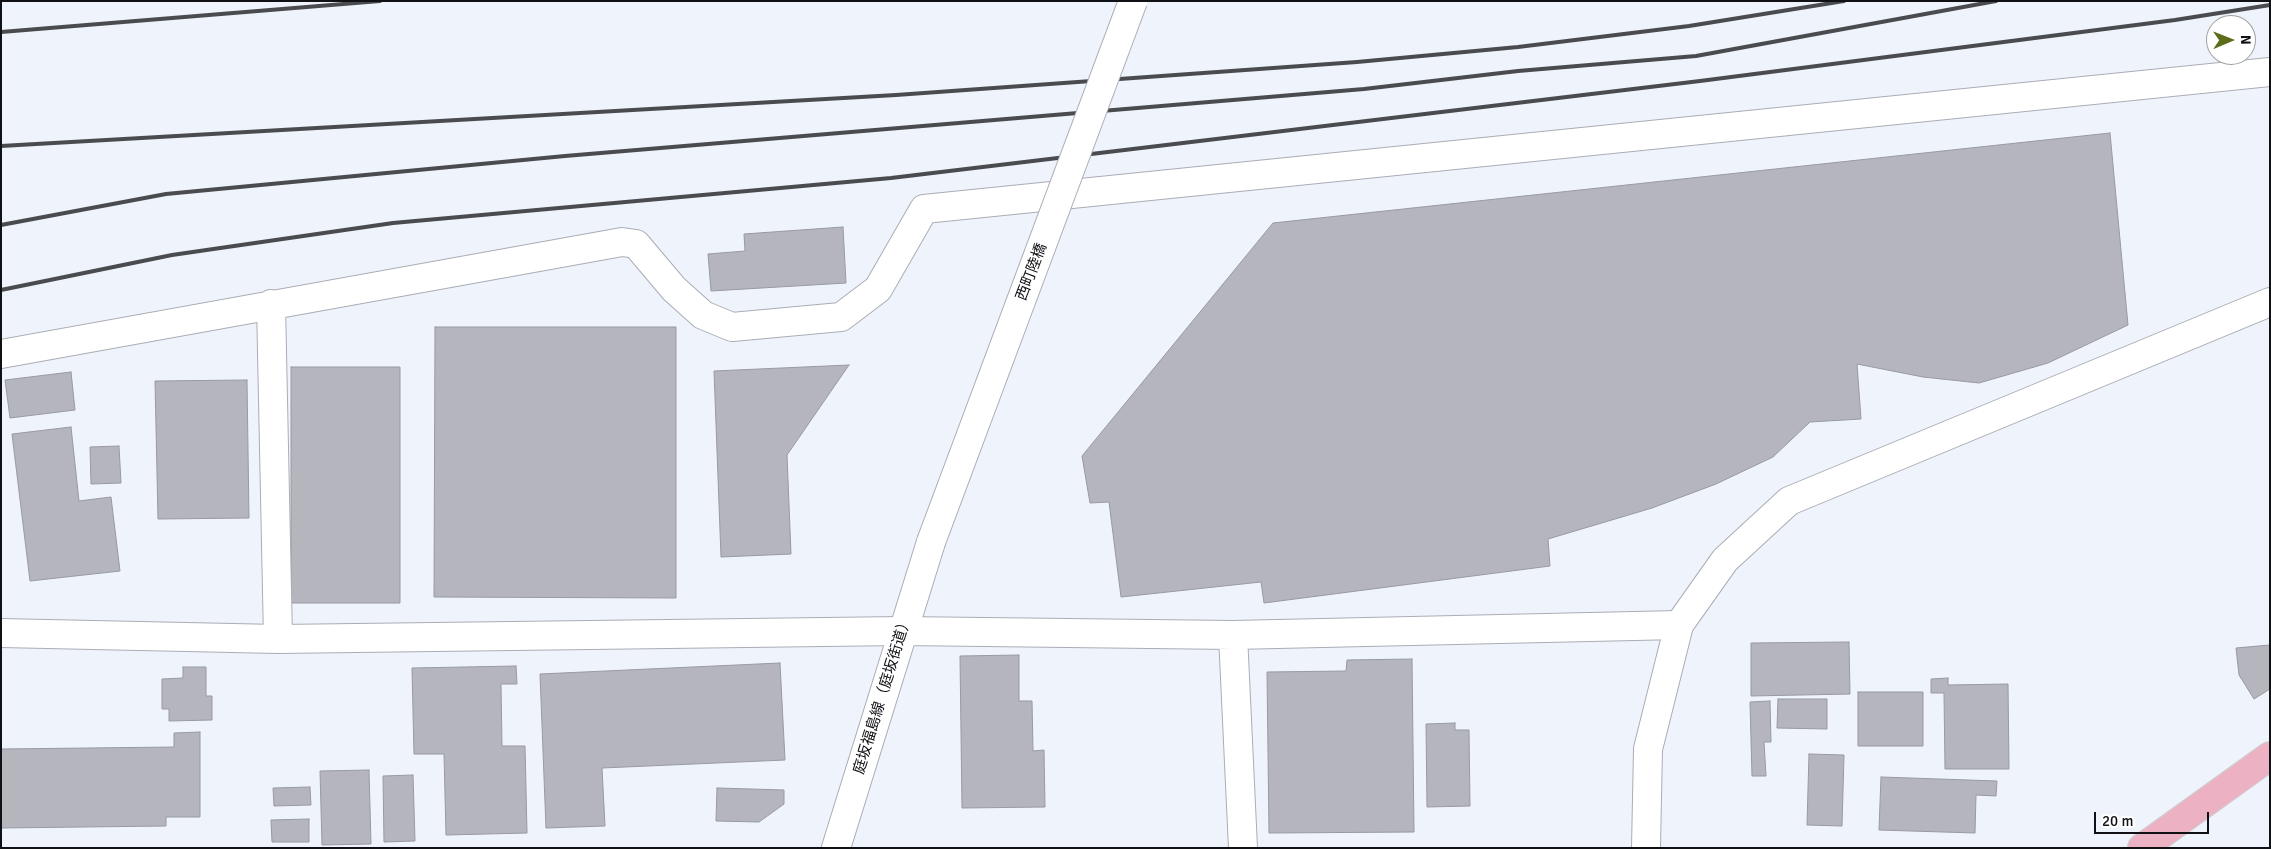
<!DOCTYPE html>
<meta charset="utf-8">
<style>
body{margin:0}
#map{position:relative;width:2271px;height:849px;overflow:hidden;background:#eff3fb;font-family:Signika,sans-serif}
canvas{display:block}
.frame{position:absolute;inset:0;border:2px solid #101114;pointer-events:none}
.north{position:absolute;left:2206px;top:15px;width:50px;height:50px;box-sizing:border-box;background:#fff;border:1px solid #9fa0a1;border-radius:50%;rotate:89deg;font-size:14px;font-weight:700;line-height:20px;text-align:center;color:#101114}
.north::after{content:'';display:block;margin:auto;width:18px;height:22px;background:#5b6d19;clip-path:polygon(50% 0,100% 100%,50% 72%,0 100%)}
.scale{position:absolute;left:2094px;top:812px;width:115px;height:22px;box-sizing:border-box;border:2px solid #101114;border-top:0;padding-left:6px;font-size:15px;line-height:18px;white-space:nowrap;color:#101114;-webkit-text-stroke:4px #fff;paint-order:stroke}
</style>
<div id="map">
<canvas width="2271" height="849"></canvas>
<div class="frame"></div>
<div class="north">N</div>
<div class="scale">20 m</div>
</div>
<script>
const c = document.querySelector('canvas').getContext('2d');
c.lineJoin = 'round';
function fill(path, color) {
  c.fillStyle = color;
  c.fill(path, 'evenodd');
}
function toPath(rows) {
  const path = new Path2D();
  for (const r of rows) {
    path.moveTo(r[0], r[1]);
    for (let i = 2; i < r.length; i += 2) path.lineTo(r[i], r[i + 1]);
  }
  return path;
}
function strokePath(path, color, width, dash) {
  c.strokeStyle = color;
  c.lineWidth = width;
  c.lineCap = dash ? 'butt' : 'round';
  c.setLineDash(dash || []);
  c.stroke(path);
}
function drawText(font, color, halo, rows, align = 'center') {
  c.font = font + ' Signika,"Noto Sans JP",sans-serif';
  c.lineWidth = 4.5;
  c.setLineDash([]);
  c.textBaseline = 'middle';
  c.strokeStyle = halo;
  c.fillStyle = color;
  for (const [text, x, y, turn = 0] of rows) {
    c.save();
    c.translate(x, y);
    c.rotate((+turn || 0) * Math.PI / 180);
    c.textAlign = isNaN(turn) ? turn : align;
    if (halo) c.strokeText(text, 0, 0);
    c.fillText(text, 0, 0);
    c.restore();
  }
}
const building = toPath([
 [2110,133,2128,325,2048,363,1979,383,1923,377,1857,364,1861,419,1810,422,1773,457,1716,484,1652,508,1548,539,1550,566,1264,603,1261,582,1121,597,1109,502,1090,503,1082,456,1273,223,2110,133],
 [843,227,846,283,711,291,708,254,745,251,744,234,843,227],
 [435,327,676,327,676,598,434,597,435,327],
 [849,365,787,455,791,554,721,557,714,371,849,365],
 [291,367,400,367,400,603,291,603,291,367],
 [71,372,75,410,10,418,5,380,71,372],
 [247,380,249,518,158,519,155,381,247,380],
 [71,427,79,501,111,497,120,571,30,581,12,434,71,427],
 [119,446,121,483,91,484,90,447,119,446],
 [1849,642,1850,694,1751,696,1751,643,1849,642],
 [2270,645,2270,689,2254,699,2239,675,2236,648,2270,645],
 [1019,655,1019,701,1032,701,1033,751,1044,750,1045,807,962,808,960,656,1019,655],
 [1412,659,1414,832,1269,833,1267,672,1346,671,1347,660,1412,659],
 [780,663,785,760,602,768,605,826,546,828,540,674,780,663],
 [516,666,517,684,501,684,502,746,525,746,527,833,446,835,444,754,414,754,412,668,516,666],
 [183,667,206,667,206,696,212,696,212,720,169,721,169,709,162,709,162,679,183,678,183,667],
 [1948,678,1948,685,2008,684,2009,769,1945,769,1944,693,1931,693,1931,679,1948,678],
 [1858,692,1923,692,1923,746,1858,746,1858,692],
 [1778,699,1827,699,1827,729,1777,728,1778,699],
 [1770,701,1771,742,1764,742,1766,776,1752,776,1750,702,1770,701],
 [1455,723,1455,730,1469,730,1470,806,1427,807,1426,724,1455,723],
 [200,732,200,817,166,817,166,826,1,828,1,749,174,747,174,733,200,732],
 [1809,754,1844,755,1842,826,1807,825,1809,754],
 [369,770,371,844,322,845,320,771,369,770],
 [413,775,415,841,384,842,383,776,413,775],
 [1881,777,1997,781,1996,796,1976,795,1975,833,1879,830,1881,777],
 [310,787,311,805,274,806,273,788,310,787],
 [717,788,784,790,784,804,759,822,716,821,717,788],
 [309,819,309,842,272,842,271,820,309,819]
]);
const street = toPath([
 [271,304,278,639],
 [1,354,622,242,636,244,674,289,703,315,732,327,841,317,878,289,924,209,2270,72],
 [1,633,278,639,902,631,1233,635,1679,625],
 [1233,635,1243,848]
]);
const secondary = toPath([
 [836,848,931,542],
 [1646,848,1648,749,1679,625,1725,560,1789,501,2270,302]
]);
const primary = toPath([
 [2142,848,2270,756]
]);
const rail = toPath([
 [1,32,380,1],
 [1,146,896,95,1357,62,1518,47,1689,26,1844,1],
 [1,225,166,194,565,156,1364,89,1518,71,1696,56,1996,1],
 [1,290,172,255,393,223,891,178,1700,81,2175,20,2270,5]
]);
const secondaryBridge = toPath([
 [931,542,1133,1]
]);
const streetNames = [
 ["西町陸橋",1032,272,-69],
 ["庭坂福島線（庭坂街道）",883,695,-73]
];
fill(building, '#b4b5bd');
strokePath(building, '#9899a1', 1);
strokePath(street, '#aaadb5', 30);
strokePath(secondary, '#aaadb5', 30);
strokePath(primary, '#cfcfd0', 30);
strokePath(street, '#fff', 28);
strokePath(secondary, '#fff', 28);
strokePath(primary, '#ecb2c4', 28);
strokePath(rail, '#494b4f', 4);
strokePath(secondaryBridge, '#aaadb5', 30, []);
strokePath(secondaryBridge, '#fff', 28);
drawText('15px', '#101114', '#fff', streetNames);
</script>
